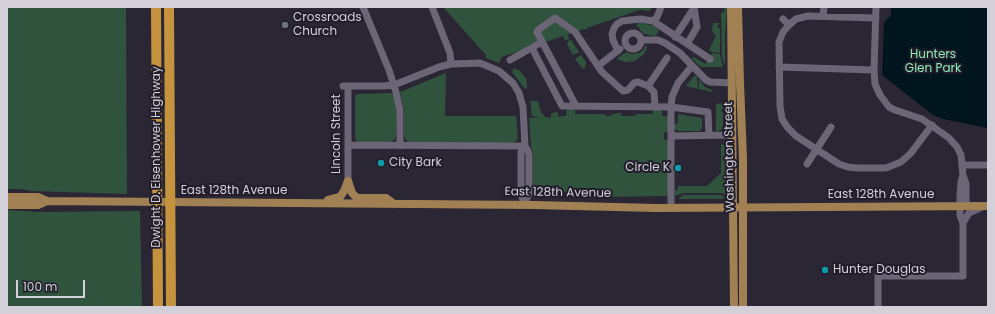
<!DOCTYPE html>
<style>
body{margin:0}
#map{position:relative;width:995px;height:314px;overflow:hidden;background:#2b2634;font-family:Poppins,sans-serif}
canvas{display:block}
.frame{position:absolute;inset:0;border:8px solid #d3d0d9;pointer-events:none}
.scale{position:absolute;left:16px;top:280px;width:69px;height:18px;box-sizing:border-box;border:2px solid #d3d0d9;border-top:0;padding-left:5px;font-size:12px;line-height:14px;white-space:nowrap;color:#d3d0d9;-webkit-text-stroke:3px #211d2a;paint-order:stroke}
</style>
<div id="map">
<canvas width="995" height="314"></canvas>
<div class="frame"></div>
<div class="scale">100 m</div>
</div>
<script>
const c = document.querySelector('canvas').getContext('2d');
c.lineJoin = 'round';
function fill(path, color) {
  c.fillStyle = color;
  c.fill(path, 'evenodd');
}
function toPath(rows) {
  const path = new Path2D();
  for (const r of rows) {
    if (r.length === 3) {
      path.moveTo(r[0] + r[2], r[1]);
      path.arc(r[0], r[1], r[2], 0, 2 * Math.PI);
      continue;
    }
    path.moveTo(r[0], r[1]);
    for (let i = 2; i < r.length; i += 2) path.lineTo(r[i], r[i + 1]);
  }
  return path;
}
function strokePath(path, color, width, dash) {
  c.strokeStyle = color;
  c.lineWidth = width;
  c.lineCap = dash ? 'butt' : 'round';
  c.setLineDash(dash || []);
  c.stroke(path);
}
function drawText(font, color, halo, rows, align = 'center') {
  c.font = font + ' Poppins,sans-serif';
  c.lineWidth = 4;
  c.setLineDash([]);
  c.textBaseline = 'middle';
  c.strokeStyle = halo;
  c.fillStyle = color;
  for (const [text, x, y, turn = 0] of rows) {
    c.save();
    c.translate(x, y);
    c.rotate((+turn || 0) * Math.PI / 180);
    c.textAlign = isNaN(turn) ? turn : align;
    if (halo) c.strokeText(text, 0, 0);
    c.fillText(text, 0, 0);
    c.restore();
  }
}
const green = toPath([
 [7,7,126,7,127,194,31,191,22,189,7,189],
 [443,7,652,7,650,11,639,10,587,28,586,30,584,29,567,35,570,38,565,41,563,36,502,57,499,63,486,58,486,55],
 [723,7,727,7,725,37,725,64,724,64,722,56,721,14,725,10],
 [638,22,654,26,659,30,656,36,644,34,640,30,639,27,637,27,637,24],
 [713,23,720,23,717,26,720,29,720,53,712,52,709,50,716,36,712,31],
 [571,40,579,52,573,55,567,44,568,41],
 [645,46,647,46,647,48,644,54,635,61,625,62,617,59,619,57,626,52,631,54,639,53,643,50],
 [712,53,720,54,723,67,701,67,691,58,694,57,705,64],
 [581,55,586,62,585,68,583,69,575,59],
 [514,68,520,71,526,78,527,87,525,89,512,72],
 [446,73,445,116,516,116,518,137,516,141,513,143,410,142,406,140,404,136,404,110,400,92],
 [695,75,697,77,698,89,686,86],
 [699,79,705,87,712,90,712,92,699,89],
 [393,93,397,113,396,135,395,139,390,142,357,142,355,138,355,96,357,94],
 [530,101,538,101,540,110,545,117,551,118,551,114,555,112,557,112,559,116,554,117,566,116,567,109,575,109,575,114,605,114,606,116,610,116,613,114,621,113,621,116,635,116,636,114,653,114,653,110,662,109,662,116,668,116,668,131,664,133,664,139,668,141,669,191,667,196,600,197,569,192,538,192,533,185,533,154,531,146,529,118,540,117,532,116],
 [723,103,723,108,721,111,723,113,723,129,716,132,716,104],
 [678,114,702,118,702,128,700,131,679,131,674,129,674,124,678,123],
 [721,144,725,145,726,195,721,193,683,193,675,196,675,191,678,189,678,186,707,186,721,173],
 [683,195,721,195,725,197,722,199,678,199],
 [7,210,38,212,140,211,142,307,7,307]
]);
const water = toPath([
 [891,7,988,7,988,128,943,119,933,115,882,75,884,23,891,15]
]);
const minor = toPath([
 [363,7,389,70,396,92,400,111,400,146],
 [432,7,450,53,451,64],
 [876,7,874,70,875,84,880,95,889,107,895,110,922,119,949,138,957,147,961,155,963,175,961,182,960,196,960,215,963,223,963,276,878,276,878,307],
 [823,16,824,7],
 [876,18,808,16,796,19,789,25,783,32,779,42,780,106,782,119,788,128,796,136,839,164,848,167,857,168,886,168,901,162,911,153,932,125],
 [783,19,789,25],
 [653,21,657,17,661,7],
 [633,41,8],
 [675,37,694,8],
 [641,40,658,40,665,43,680,53,706,80,710,82,732,83],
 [687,44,697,27,694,7],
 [532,48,562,106,671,107,708,112,709,135],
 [618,51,613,40,612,34,614,28,617,24,622,21,640,19,653,21,710,59],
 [510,60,542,42],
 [598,66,620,49],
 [779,67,874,70],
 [343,86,384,86,394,85,439,67,451,64,480,63,499,71,513,83,519,93,523,107,525,146,528,151,529,155,529,193,524,205],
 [648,86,667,58],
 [576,106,537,32,538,30,555,18,575,32,602,72,623,91,628,90,634,83,638,82,648,86,654,92,655,107],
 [671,136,732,135],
 [348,145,525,146],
 [807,164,831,127],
 [963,165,988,165],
 [963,175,966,184,966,206],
 [348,181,348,86],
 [524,204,521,193,521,152,525,146],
 [671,208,671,107,672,97,678,83,692,66],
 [963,223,969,213,982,207]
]);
const major = toPath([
 [731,7,734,307],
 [738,7,740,83,743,159,743,307],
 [348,181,352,193,357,198,386,198,394,204],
 [7,197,38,197,47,201,535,205,655,208,988,206],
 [328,200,340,197,344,191,348,181],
 [7,205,38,205,47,201]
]);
const highway = toPath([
 [156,7,158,307],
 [169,7,171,307]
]);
const markers = [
 [285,25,4,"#6b7280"],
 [381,163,4,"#0f9aa8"],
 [678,168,4,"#0f9aa8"],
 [825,270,4,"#0f9aa8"]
];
const poiNames = [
 ["Crossroads",293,18],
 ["Church",293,32],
 ["City Bark",389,163],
 ["Circle K",670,168,"right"],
 ["Hunter Douglas",833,270]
];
const parkNames = [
 ["Hunters",933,55],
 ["Glen Park",933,69]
];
const streetNames = [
 ["Lincoln Street",337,134,-90],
 ["Dwight D. Eisenhower Highway",157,157,-90],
 ["Washington Street",730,157,-91],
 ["East 128th Avenue",234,191],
 ["East 128th Avenue",558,193,1],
 ["East 128th Avenue",881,195]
];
fill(green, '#30533e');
fill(water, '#00151d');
strokePath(minor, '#6b6575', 7);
strokePath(major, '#a18054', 8);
strokePath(highway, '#c5923e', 10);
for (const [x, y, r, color] of markers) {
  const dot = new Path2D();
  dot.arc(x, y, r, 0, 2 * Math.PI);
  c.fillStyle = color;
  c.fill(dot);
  strokePath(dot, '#211d2a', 1.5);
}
drawText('12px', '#d3d0d9', '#211d2a', poiNames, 'left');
drawText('12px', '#8ce8b2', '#211d2a', parkNames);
drawText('12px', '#d3d0d9', '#211d2a', streetNames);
</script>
